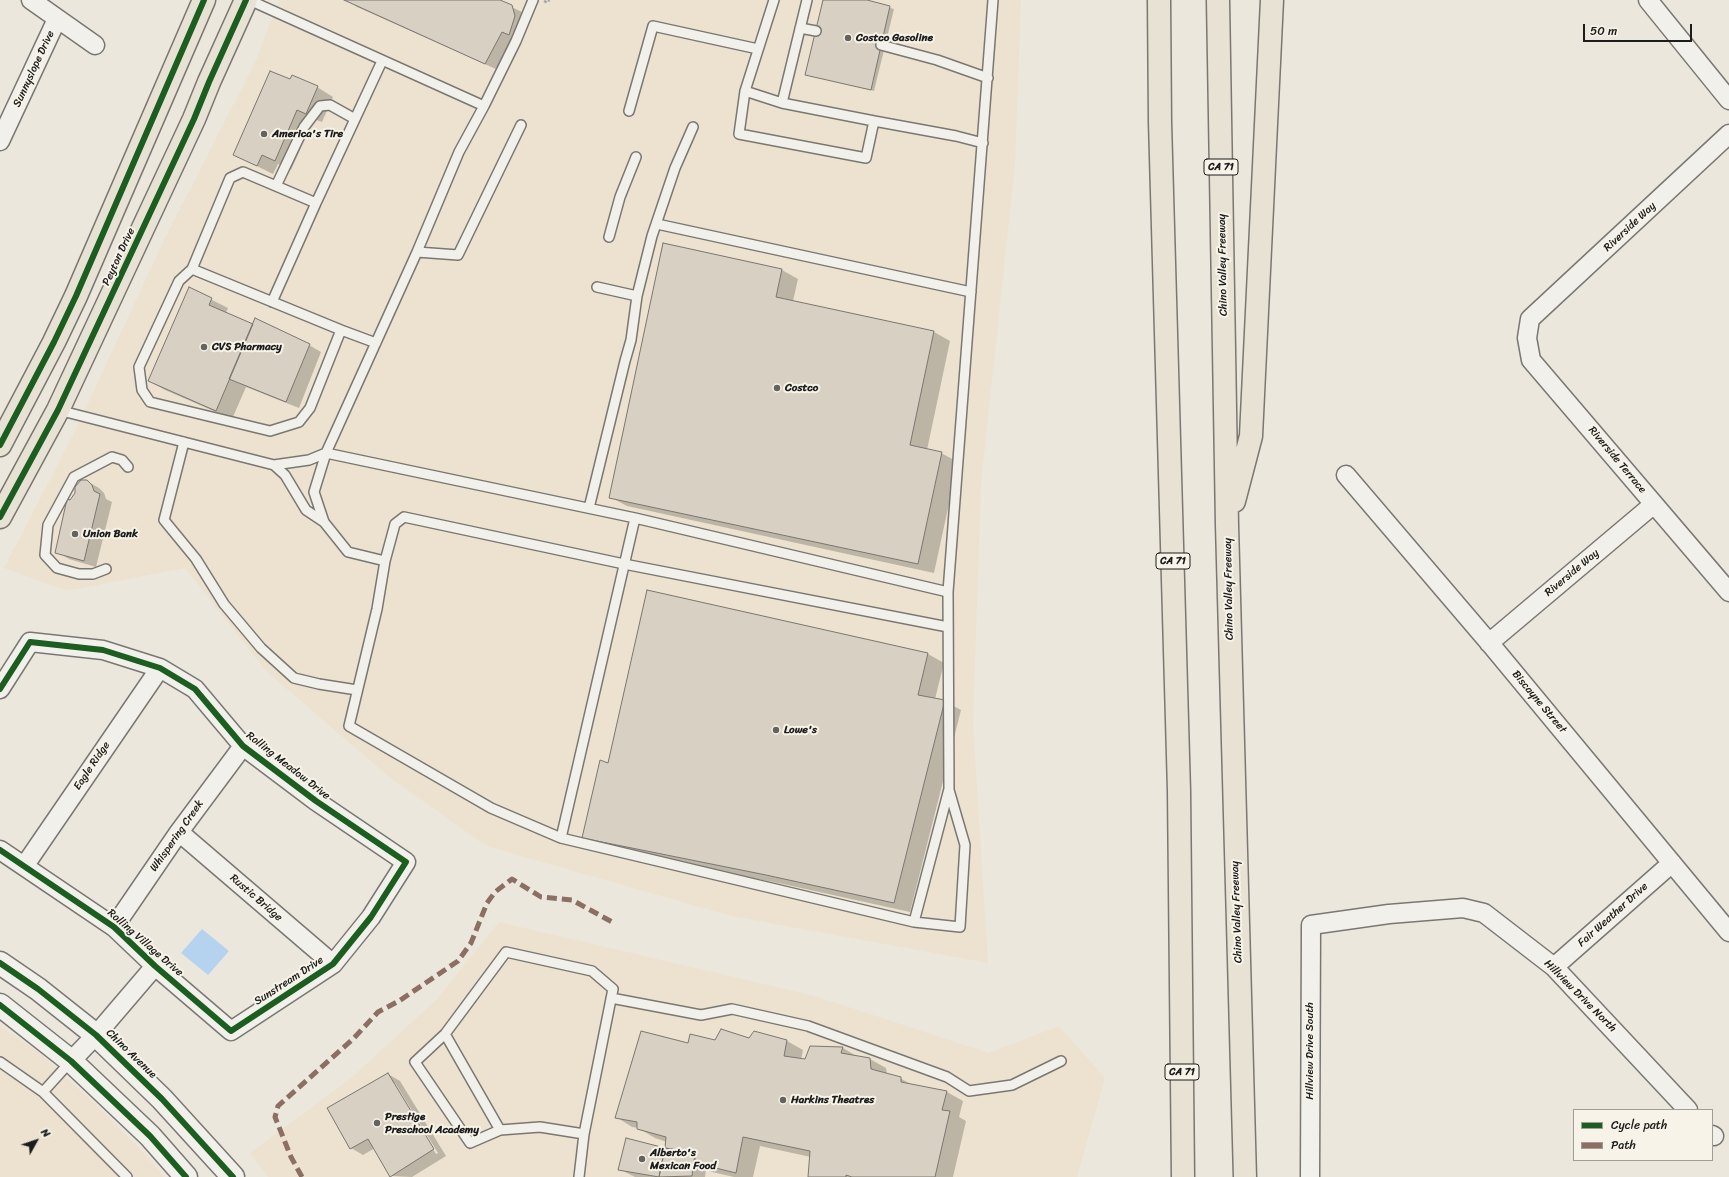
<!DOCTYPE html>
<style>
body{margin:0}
#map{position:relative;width:1729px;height:1177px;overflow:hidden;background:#ece7dd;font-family:Sriracha,sans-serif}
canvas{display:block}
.legend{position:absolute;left:1573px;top:1109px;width:140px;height:52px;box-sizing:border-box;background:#f7f3e8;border:1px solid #9f9d96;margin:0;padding:5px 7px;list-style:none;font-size:12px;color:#1c1c1c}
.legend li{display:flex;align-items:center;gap:8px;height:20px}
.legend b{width:20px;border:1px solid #9f9d96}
.north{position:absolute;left:16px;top:1121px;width:40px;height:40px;-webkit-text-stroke:3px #f7f3e8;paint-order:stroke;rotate:50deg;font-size:11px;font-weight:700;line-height:16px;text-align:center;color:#1c1c1c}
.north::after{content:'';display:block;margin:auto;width:14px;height:18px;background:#1c1c1c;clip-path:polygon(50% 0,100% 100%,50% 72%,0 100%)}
.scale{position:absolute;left:1583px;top:24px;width:109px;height:18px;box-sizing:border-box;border:2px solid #1c1c1c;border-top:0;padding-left:5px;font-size:12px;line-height:14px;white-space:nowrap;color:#1c1c1c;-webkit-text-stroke:3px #f7f3e8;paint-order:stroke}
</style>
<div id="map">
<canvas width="1729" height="1177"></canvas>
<ul class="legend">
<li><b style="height:5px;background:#1b5e20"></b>Cycle path</li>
<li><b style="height:5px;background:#8d6e63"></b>Path</li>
</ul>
<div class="north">N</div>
<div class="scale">50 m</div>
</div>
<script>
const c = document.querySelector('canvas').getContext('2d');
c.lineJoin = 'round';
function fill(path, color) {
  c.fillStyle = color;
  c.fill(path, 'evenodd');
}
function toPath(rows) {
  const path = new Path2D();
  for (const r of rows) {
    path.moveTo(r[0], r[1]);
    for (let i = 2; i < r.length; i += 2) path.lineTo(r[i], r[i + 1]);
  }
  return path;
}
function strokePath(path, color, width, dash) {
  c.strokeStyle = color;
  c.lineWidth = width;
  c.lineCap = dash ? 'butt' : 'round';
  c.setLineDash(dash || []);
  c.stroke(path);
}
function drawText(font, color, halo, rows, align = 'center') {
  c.font = font + ' Sriracha,sans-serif';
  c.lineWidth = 4;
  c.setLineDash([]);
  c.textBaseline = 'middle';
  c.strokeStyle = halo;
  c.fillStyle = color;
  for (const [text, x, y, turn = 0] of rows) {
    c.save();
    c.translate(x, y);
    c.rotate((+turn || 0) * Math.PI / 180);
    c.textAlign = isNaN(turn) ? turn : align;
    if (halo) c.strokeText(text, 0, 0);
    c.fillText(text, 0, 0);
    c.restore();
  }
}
const built = toPath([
 [279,0,1021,0,1015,165,981,483,973,724,988,963,731,916,486,846,388,776,267,672,185,568,67,591,4,568,76,429,164,240,256,60],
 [499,922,815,996,989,1053,1059,1026,1105,1078,1077,1177,268,1177,250,1153,352,1077,436,1000],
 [0,1026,39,1052,93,1102,146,1155,164,1177,0,1177]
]);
const water = toPath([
 [202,929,229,951,208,975,181,953]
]);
const shadow = toPath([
 [346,0,497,0,524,13,498,70,357,7],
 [824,0,862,0,894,9,874,91,806,74],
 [290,81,317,87,333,97,322,122,314,119,291,170,278,164,273,174,234,155],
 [664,244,782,270,798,279,793,301,934,332,950,341,927,450,941,453,958,462,934,573,627,506,610,497],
 [190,289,228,308,226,313,253,325,309,345,321,352,299,408,246,387,232,419,165,390,149,381],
 [87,481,99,488,104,493,106,499,112,502,96,567,69,559,57,552,71,502],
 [928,654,944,663,935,699,944,701,961,710,910,912,783,884,599,847,583,838,609,764],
 [754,1033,787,1041,803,1050,801,1060,806,1060,843,1048,858,1057,870,1059,886,1068,887,1074,900,1078,914,1086,947,1092,963,1101,959,1117,966,1121,953,1177,809,1177,811,1157,760,1146,753,1177,734,1177,712,1172,706,1169,705,1177,635,1177,619,1169,666,1150,667,1142,655,1138,638,1128,632,1127,616,1117,688,1045,715,1041,750,1039],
 [388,1074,400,1081,446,1156,412,1177,391,1176,375,1148,363,1155,351,1148],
 [393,1083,395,1083,438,1153,436,1154]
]);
const building = toPath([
 [344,0,500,0,512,5,515,16,509,35,502,32,485,64,344,0],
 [823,0,867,0,890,6,871,90,805,75,823,0],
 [270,71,290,79,292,75,318,86,306,114,297,110,275,161,262,155,257,166,233,155,270,71],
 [663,243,782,269,776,297,934,331,910,445,942,452,918,564,609,498,663,243],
 [189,287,212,298,209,305,253,324,216,411,148,381,189,287],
 [255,318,310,344,286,402,229,379,255,318],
 [81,480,87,480,92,485,94,491,100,494,84,561,55,553,67,499,70,500,75,493,75,487,81,480],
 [647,590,928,653,918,695,945,700,894,903,766,875,582,838,600,760,608,763,647,590],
 [721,1029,749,1038,754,1031,787,1040,784,1056,805,1059,810,1046,843,1047,841,1053,870,1058,871,1069,901,1077,901,1082,947,1091,942,1110,950,1111,935,1177,852,1177,846,1175,846,1177,808,1177,810,1151,743,1137,736,1173,695,1163,695,1153,665,1148,666,1137,637,1129,637,1122,615,1118,641,1031,688,1043,690,1034,715,1040,721,1029],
 [388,1073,434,1149,390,1177,368,1139,350,1149,327,1108,388,1073],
 [626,1138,665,1148,659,1177,618,1170,626,1138],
 [665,1148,695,1153,692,1176,659,1177,665,1148]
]);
const path = toPath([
 [544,1,548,3,549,0]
]);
const service = toPath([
 [249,0,484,106],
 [533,0,516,41,484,106,459,152,417,252,326,453,314,492,324,522,348,552,385,561,377,609,349,726,491,808,561,838,635,518],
 [800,28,816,31],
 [881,45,937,60,988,78],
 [745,91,774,0],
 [782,103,807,0],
 [629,111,653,26,758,49],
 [874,121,782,103,745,91,739,134,866,158,874,121,956,136,983,143],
 [276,186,304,127,320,106,330,105,355,119],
 [316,203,243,172,230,178,192,269,179,281,139,367,142,390,150,402,270,431,299,422,310,408,341,330],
 [657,224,971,292],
 [609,237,620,197,636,157],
 [417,252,458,255,521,125],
 [192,269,341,330,376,343],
 [597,287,637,296],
 [272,302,316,203,382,61],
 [58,410,274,465,309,460,326,453,635,518,948,592],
 [184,442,164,520,196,559,224,604,261,648,294,678,319,684,357,690],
 [274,465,285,475,306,510,324,522],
 [589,508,625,361,631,340,637,296,652,236,675,168,693,127],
 [385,561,395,524,404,517,624,564,948,627],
 [106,569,93,574,79,574,57,568,45,555,48,525,74,477,112,457,122,460,128,467],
 [561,838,914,922,960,927,965,845,949,790],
 [914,922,949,789,948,592,993,0],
 [611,998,701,1015,732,1009,808,1026,947,1077,969,1091,1012,1085,1061,1061],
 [445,1034,500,1130],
 [0,1062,43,1092,127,1177],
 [43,1092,71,1061],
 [579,1177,584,1134,613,989,592,971,506,952,445,1034,415,1062,470,1143,500,1130,540,1127,584,1134]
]);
const minor = toPath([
 [31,0,95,45],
 [1648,0,1729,100],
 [1729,134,1530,319,1527,338,1531,360,1729,592],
 [0,141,57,19],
 [1346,475,1492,646,1729,932],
 [1489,643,1654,504],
 [0,689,30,642,103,650,160,668,195,689,243,746,316,801,406,862,371,917,333,964,231,1031,155,966,114,927,0,850],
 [179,832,333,964],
 [25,865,160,668],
 [114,927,179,832,243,746],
 [1554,967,1672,863],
 [71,1061,96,1035,155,966],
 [1712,1135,1714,1136],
 [1310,1177,1311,925,1389,914,1463,908,1484,913,1554,967,1688,1110]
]);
const secondary = toPath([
 [0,963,38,989,96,1035,162,1099,233,1177],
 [0,1005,71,1061,150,1136,186,1177]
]);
const primary = toPath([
 [0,445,54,342,76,296,204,0],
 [0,517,58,410,194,119,209,82,246,0]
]);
const motorway = toPath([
 [1159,0,1160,122,1179,791,1183,1177],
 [1218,0,1227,525,1245,1177],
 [1234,501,1251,436,1272,0]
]);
const quiet = toPath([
 [302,1177,291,1157,275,1117,278,1106,353,1039,378,1012,399,1001,458,961,471,943,487,903,495,892,512,879,541,897,572,900,614,923]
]);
const cycleway = toPath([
 [0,445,54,342,76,296,204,0],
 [0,517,58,410,194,119,209,82,246,0],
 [0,689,30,642,103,650,160,668,195,689,243,746,316,801,406,862,371,917,333,964,231,1031,155,966,114,927,0,850],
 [0,963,38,989,96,1035,162,1099,233,1177],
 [0,1005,71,1061,150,1136,186,1177]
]);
const markers = [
 [848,38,4,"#656360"],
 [264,134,4,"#656360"],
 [204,347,4,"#656360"],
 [777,388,4,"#656360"],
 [75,534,4,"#656360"],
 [776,730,4,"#656360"],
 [783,1100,4,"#656360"],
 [377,1123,4,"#656360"],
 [642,1159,4,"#656360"]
];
const shields = [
 [1221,167,34],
 [1173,561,34],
 [1182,1072,34]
];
const shieldNames = [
 ["CA 71",1221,167],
 ["CA 71",1173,561],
 ["CA 71",1182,1072]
];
const poiNames = [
 ["Costco Gasoline",856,38],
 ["America's Tire",272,134],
 ["CVS Pharmacy",212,347],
 ["Costco",785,388],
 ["Union Bank",83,534],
 ["Lowe's",784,730],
 ["Harkins Theatres",791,1100],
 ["Prestige",385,1117],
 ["Preschool Academy",385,1130],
 ["Alberto's",650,1153],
 ["Mexican Food",650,1166]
];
const streetNames = [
 ["Sunnyslope Drive",34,69,-65],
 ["Riverside Way",1630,227,-43],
 ["Peyton Drive",119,257,-65],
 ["Chino Valley Freeway",1223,265,-91],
 ["Riverside Terrace",1617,460,50],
 ["Riverside Way",1572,573,-40],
 ["Chino Valley Freeway",1229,589,-91],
 ["Biscayne Street",1539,702,50],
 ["Eagle Ridge",92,766,-56],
 ["Rolling Meadow Drive",288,766,38],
 ["Whispering Creek",177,836,-55],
 ["Rustic Bridge",256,898,41],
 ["Chino Valley Freeway",1237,912,-92],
 ["Fair Weather Drive",1613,915,-42],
 ["Rolling Village Drive",145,943,41],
 ["Sunstream Drive",289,981,-33],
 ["Hillview Drive North",1580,996,45],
 ["Hillview Drive South",1310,1051,-90],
 ["Chino Avenue",131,1054,44]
];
fill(built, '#ece2cf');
fill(water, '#b5d2ef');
fill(shadow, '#0003');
fill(building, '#d8d0c2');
strokePath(building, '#7a7773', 1);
strokePath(service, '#7a7773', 12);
strokePath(minor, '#7a7773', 21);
strokePath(secondary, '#7a7773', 25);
strokePath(primary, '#7a7773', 25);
strokePath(motorway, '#7a7773', 25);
strokePath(path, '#a8a6a3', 2.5, [3, 3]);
strokePath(service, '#f1f0eb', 9);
strokePath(minor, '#f1f0eb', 18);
strokePath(secondary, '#f1f0eb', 22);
strokePath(primary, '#e7e2d3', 22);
strokePath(motorway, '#e7e2d3', 22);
strokePath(quiet, '#8d6e63', 5, [10, 5]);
strokePath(cycleway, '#1b5e20', 6);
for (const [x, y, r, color] of markers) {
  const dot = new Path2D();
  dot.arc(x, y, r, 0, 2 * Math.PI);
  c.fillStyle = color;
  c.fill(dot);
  strokePath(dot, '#f7f3e8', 1.5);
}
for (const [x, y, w] of shields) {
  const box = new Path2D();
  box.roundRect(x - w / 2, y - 8, w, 16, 3);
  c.fillStyle = '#f7f3e8';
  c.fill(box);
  strokePath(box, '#1c1c1c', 1);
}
drawText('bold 10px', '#1c1c1c', null, shieldNames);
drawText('bold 11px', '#1c1c1c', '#f7f3e8', poiNames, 'left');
drawText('11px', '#1c1c1c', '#f7f3e8', streetNames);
</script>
